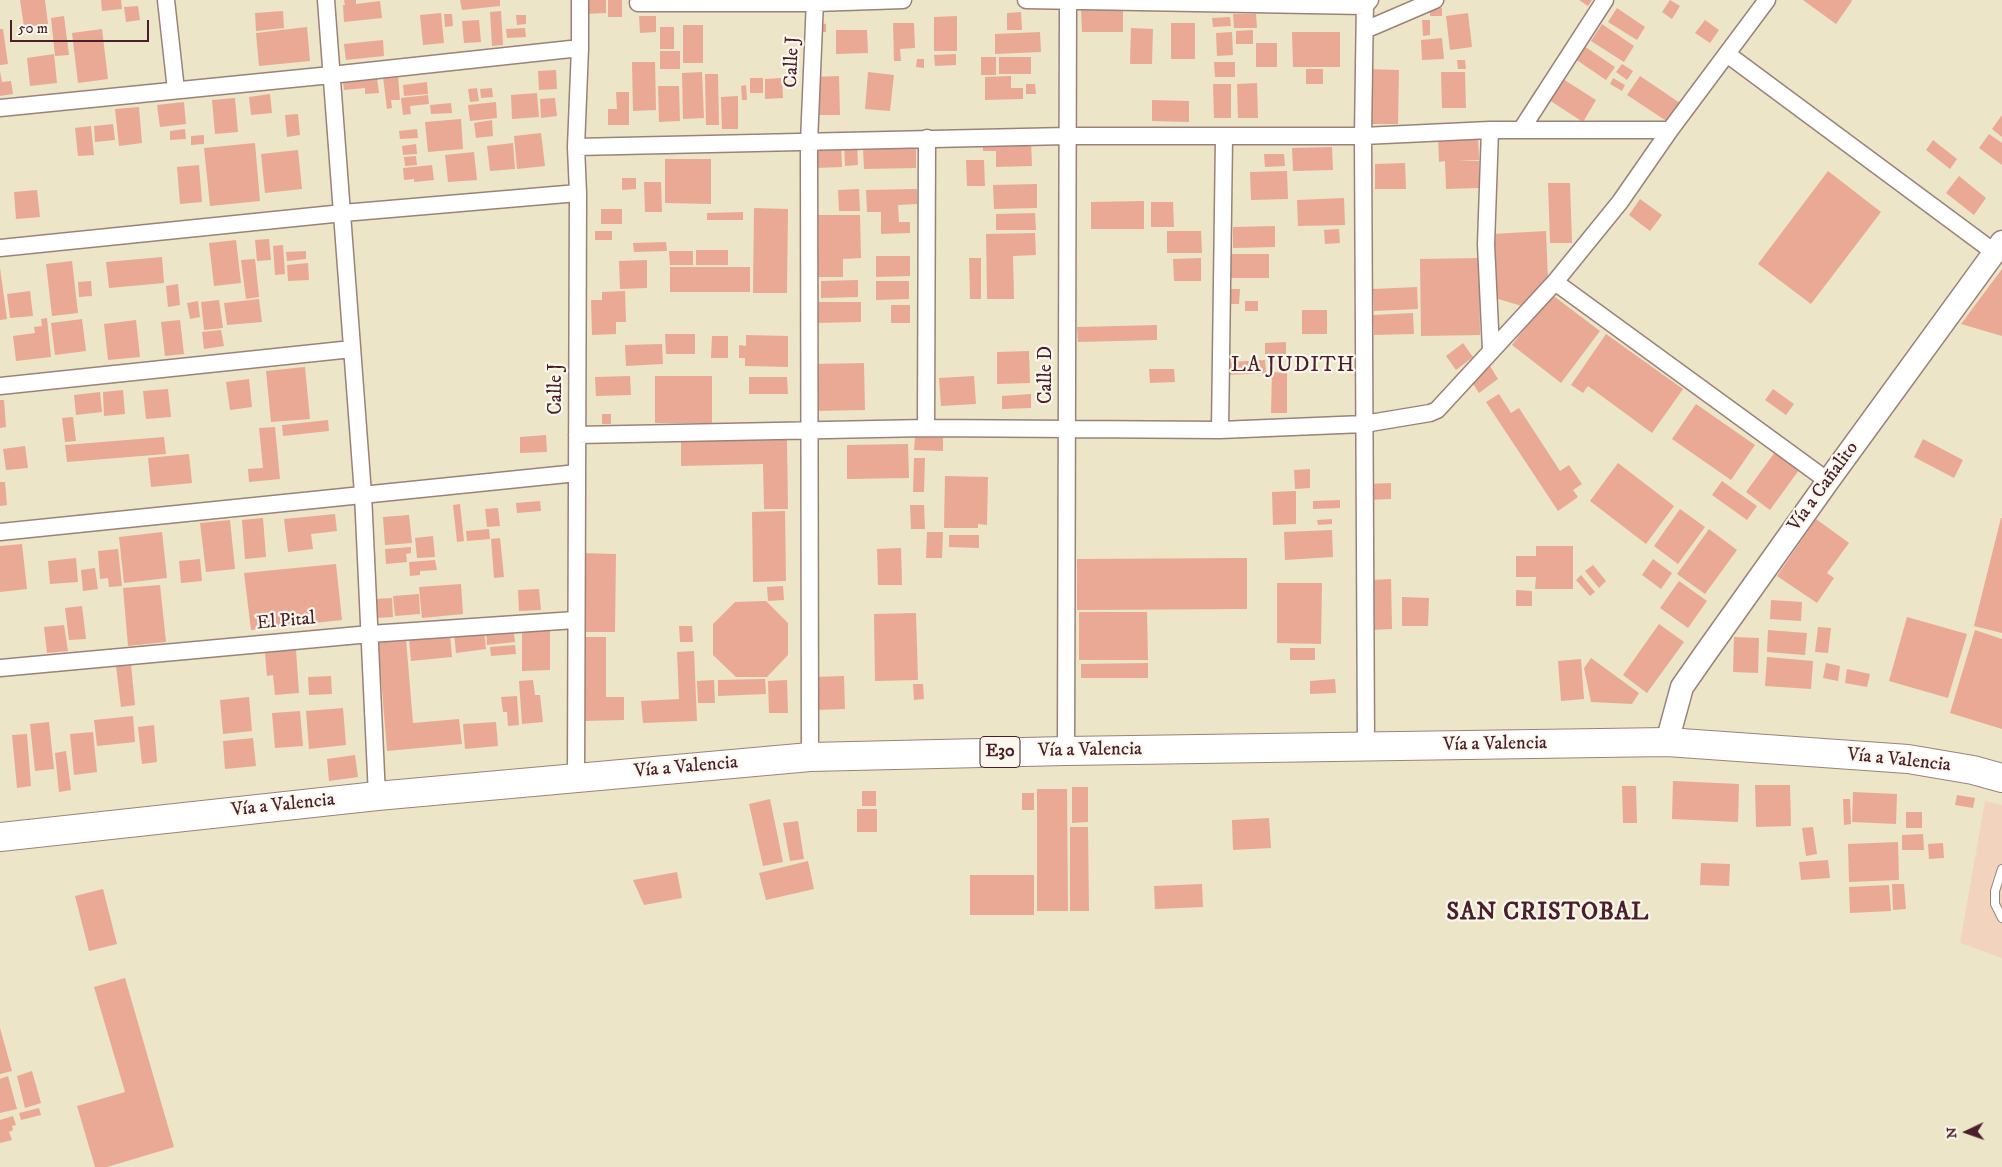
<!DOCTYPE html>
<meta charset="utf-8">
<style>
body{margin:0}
#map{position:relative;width:2002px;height:1167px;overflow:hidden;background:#ece5c7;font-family:"IM FELL DW Pica",serif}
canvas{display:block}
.north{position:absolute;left:1942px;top:1107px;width:50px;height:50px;-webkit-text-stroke:4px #fbf7ec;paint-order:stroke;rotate:267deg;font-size:14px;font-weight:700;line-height:20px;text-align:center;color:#4a1f2b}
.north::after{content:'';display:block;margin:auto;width:18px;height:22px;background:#4a1f2b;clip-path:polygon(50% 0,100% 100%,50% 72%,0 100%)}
.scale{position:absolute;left:10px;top:20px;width:139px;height:22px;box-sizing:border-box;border:2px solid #4a1f2b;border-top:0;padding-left:6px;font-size:15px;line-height:18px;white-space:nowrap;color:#4a1f2b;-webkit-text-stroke:4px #fbf7ec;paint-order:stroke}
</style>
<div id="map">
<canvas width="2002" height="1167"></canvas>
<div class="north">N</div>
<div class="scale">50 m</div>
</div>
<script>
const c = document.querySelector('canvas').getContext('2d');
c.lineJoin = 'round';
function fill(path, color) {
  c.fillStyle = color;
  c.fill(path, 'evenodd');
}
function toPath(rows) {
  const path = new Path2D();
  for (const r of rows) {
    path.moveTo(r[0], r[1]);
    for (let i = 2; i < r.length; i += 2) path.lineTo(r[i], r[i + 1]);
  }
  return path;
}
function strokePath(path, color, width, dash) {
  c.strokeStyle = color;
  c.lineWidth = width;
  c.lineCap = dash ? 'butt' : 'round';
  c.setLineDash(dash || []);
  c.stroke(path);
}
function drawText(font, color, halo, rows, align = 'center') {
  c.font = font + ' "IM FELL DW Pica",serif';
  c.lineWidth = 4.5;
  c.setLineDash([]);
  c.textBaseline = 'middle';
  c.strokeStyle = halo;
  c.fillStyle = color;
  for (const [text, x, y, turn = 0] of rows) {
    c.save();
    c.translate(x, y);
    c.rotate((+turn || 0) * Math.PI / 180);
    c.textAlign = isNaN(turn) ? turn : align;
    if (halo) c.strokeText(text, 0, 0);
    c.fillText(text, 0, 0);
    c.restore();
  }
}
const built = toPath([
 [1985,801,2002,805,2002,958,1960,943]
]);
const building = toPath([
 [20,0,45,0,48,24,24,27],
 [101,0,121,0,122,9,102,11],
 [344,0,356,0,356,4,380,1,382,18,344,22,343,5,345,5],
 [460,0,500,0,500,6,462,10],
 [586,0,606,0,606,13,586,14],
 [608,0,622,0,622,17,608,17],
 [1579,0,1592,0,1588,6],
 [1670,0,1680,6,1672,19,1662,12],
 [1803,0,1851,0,1852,1,1836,24],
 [138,6,140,20,126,22,124,7],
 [1430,8,1442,8,1442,16,1430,16],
 [1617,8,1645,27,1637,40,1608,22],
 [1123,9,1123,32,1082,32,1081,10],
 [283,11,284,28,256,31,255,13],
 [501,11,503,45,492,46,490,12],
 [1021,12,1022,30,1007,30,1007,13],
 [441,13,444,43,423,45,420,15],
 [1468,13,1472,47,1450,50,1446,16],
 [444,14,452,14,453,26,445,27],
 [1233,14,1256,14,1257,28,1234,28],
 [516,15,526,15,526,24,517,25],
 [64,16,69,55,55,56,51,18],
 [639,16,656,16,656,32,640,33],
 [957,16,957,51,934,51,934,17],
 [1230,17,1231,26,1213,27,1212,18],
 [479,20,481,42,464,43,462,21],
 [1422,20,1430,20,1430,35,1423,36],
 [1705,20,1719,30,1710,43,1695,33],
 [821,23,826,24,826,32,821,32],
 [893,23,914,23,915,48,900,49,901,61,894,61],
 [1171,23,1195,23,1195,59,1171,59],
 [1602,24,1634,46,1624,62,1591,41],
 [683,25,703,25,703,63,683,63],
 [307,27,310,61,259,66,256,33],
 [660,27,674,27,674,49,660,49],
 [525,28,526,37,507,38,506,29],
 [1131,28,1153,29,1152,64,1130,64],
 [0,29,3,29,8,64,0,65],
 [102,29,108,79,78,83,72,33],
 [836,30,867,30,868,53,836,54],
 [1253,30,1253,44,1236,44,1236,31],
 [1040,32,1041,52,995,54,995,34],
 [1232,32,1233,55,1217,56,1216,33],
 [1292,32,1340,32,1340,67,1293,67],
 [1442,38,1444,59,1422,60,1421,40],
 [383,40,384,56,346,60,344,44],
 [1256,43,1277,43,1277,67,1256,67],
 [1584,46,1615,67,1606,80,1575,59],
 [660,51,680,51,680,69,660,69],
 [54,54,57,83,30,86,27,58],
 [956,54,956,65,935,66,934,55],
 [981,57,996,57,996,75,981,75],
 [999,57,1031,57,1031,74,999,74],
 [917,59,924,59,924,68,916,67],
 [1457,60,1465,60,1466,69,1458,69],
 [632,62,655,62,656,110,633,111],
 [1214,62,1235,62,1235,77,1215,77],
 [1622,64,1633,71,1627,80,1616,72],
 [1306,69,1323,69,1323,84,1306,84],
 [1366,69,1399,70,1398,124,1365,124],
 [556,70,557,89,539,90,538,71],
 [0,71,2,82,11,81,13,94,0,96],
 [702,72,704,118,683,119,682,73],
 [868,72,894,75,890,111,865,109],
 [1441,72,1465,72,1466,108,1442,108],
 [705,74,718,74,719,125,706,125],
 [398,76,400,100,391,100,392,108,387,109,383,77],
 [839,76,840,115,815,115,814,77],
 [1011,76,1011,88,1023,88,1023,99,985,100,985,77],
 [1640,76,1680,103,1668,122,1627,95],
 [377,78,379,93,365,94,365,88,344,90,343,82],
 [750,78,763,78,763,93,750,93],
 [782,78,783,98,765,99,765,79],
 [1613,78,1625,85,1622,91,1610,84],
 [1563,79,1596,100,1583,122,1549,100],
 [427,82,428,94,404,96,403,85],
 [1257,83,1258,118,1238,118,1237,84],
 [1026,84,1035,84,1036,94,1026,94],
 [1213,84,1231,84,1231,118,1214,118],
 [746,85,747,100,742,100,741,86],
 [658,86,679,86,680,121,659,122],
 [477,88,479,101,470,102,468,89],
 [492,88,493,97,481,98,480,89],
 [616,92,629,92,629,125,608,125,608,109,617,109],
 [537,93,539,117,512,119,511,95],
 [270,94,272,113,251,115,249,97],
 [428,95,429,104,410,106,411,114,403,115,401,98],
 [738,96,738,129,722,129,721,97],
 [235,98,238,132,215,134,212,100],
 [555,98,557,116,541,118,540,99],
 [1152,100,1189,101,1189,122,1152,121],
 [184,102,186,124,160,127,157,105],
 [496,102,497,118,470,121,468,105],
 [451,103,452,113,431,114,430,105],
 [139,107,142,143,119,146,115,109],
 [298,114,300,135,287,137,285,115],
 [2002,115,2002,137,1992,129],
 [461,119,463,149,428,152,425,122],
 [492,120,493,136,476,138,474,123],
 [113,124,115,140,95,142,94,126],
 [91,126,94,155,78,156,75,128],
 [185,129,186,139,170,140,170,131],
 [417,129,418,138,400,139,399,131],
 [541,133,545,166,517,169,514,136],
 [1989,134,2002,143,2002,165,1979,148],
 [204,135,204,144,191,145,191,136],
 [1478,135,1479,160,1457,161,1479,161,1479,188,1446,189,1445,161,1439,162,1438,137],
 [1031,140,1032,166,996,167,996,151,983,151,983,141],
 [1933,140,1957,159,1950,169,1926,150],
 [255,143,260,201,210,206,204,148],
 [513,143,515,169,490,171,487,146],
 [841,143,842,167,815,168,814,144],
 [844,143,857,143,858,165,845,166],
 [416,144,417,154,403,155,402,146],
 [916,147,916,168,864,169,863,148],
 [1332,147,1333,170,1293,171,1292,148],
 [298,150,302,189,265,193,261,154],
 [474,152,477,180,448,182,445,155],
 [1264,154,1284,154,1285,166,1265,167],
 [416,156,417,165,405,166,404,157],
 [665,159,711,159,711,204,665,203],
 [966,160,984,160,985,186,967,186],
 [1405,163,1406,189,1375,189,1375,164],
 [199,165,202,202,180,204,177,167],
 [432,165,434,180,414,182,414,179,404,180,403,168],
 [1287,171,1288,199,1251,200,1250,172],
 [1828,171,1881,212,1811,304,1758,264],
 [1959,176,1986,198,1974,215,1946,193],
 [622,178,636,178,636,189,622,190],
 [644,182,661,182,662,212,645,212],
 [1548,183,1570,183,1572,243,1550,243],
 [1037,184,1037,208,994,209,993,185],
 [859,189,860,211,839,211,838,190],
 [917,189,917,204,898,205,899,222,910,222,910,233,881,234,881,212,867,212,866,190],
 [37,190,40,217,16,219,14,192],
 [1344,198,1345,225,1298,226,1297,200],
 [1640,199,1662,215,1650,231,1629,215],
 [1144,201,1144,229,1091,229,1091,202],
 [1151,202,1173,202,1174,227,1151,227],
 [754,208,788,209,787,293,753,293],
 [601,209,622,209,622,224,601,224],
 [743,212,743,220,707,220,707,213],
 [1035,213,1036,230,996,230,996,214],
 [815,215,860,215,861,258,843,259,843,277,816,277],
 [1275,226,1275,247,1233,248,1233,227],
 [1339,229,1340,243,1325,244,1324,230],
 [595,231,612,231,612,240,595,240],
 [1167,231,1201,231,1202,253,1167,253],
 [1546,231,1548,280,1525,307,1495,298,1492,234],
 [1035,233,1036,255,1013,256,1014,299,987,299,986,234],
 [269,239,271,260,257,261,255,240],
 [236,240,241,283,214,286,209,243],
 [666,242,667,251,634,252,633,243],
 [283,245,285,274,275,275,273,246],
 [696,250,728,250,728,265,696,265],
 [306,251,306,259,287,261,286,252],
 [669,251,693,251,693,265,670,265],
 [1231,254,1269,254,1269,278,1231,278],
 [876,256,910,256,910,276,876,277],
 [162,257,164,283,109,288,106,262],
 [969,258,981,258,981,299,970,299],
 [1201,258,1201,281,1174,281,1173,259],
 [1479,258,1480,335,1421,336,1420,259],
 [255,259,259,297,246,299,241,260],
 [647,260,647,288,620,289,619,261],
 [72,261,78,313,52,316,46,264],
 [308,263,309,280,288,281,287,265],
 [670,267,750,267,750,292,670,292],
 [0,268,7,319,0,320],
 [2002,269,2002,336,1961,324],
 [858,280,858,297,821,298,821,281],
 [91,281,92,296,79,297,78,282],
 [876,281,909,281,909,299,876,300],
 [178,284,180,305,168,307,166,286],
 [1417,287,1418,309,1374,311,1373,289],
 [1231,289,1240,289,1239,304,1230,304],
 [30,291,33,316,10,318,7,294],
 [625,291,626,322,616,322,616,334,592,335,591,300,602,300,602,292],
 [1551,294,1600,331,1561,383,1512,345],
 [259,299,262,322,227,325,224,303],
 [219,300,223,328,204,330,201,302],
 [198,301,200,317,190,319,187,303],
 [1245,301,1258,301,1258,311,1245,311],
 [815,302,861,302,861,322,816,323],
 [891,305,910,305,910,323,891,323],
 [1302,310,1327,310,1327,334,1302,334],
 [1413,313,1414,334,1374,335,1373,315],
 [47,318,51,357,16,361,13,336,35,333,34,327,42,326,41,319],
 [82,319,86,351,55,355,51,323],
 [136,320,140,357,108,360,104,324],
 [180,320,184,354,165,356,161,322],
 [1157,325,1157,340,1078,342,1077,327],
 [221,330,224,346,204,349,202,332],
 [665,334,695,334,695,354,666,354],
 [1606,334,1683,389,1652,433,1588,386,1583,393,1571,385],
 [746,335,788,336,788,367,745,366,745,358,739,358,739,345,746,346],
 [712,336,728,336,728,358,711,358],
 [1286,342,1286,354,1265,354,1265,343],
 [1463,343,1473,357,1456,370,1446,356],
 [662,344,663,364,626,366,625,345],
 [1029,351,1030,383,997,384,997,352],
 [1265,360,1266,373,1230,375,1229,362],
 [864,363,865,410,816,411,814,364],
 [1490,366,1498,379,1479,393,1470,379],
 [305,367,310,419,271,422,266,371],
 [1149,369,1174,369,1175,382,1150,383],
 [1272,372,1287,373,1287,413,1271,413],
 [630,376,631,395,596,396,595,377],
 [655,376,712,376,712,423,655,423],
 [974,376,976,404,941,406,939,378],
 [749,377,787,377,788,394,749,394],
 [249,379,252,407,230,410,226,382],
 [168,389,171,417,146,419,143,391],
 [1773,389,1794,404,1786,415,1765,400],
 [123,390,125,414,104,416,103,392],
 [100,392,102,412,76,415,74,395],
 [1031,394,1031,408,1002,409,1002,396],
 [1499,394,1511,413,1519,408,1560,471,1569,465,1582,484,1573,490,1578,497,1558,511,1486,402],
 [0,400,4,400,6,427,0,428],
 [1696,404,1755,445,1731,480,1672,439],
 [602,414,611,414,611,424,602,424],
 [73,417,76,441,65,442,62,418],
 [328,420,329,431,283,436,282,425],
 [275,427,280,479,249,482,248,469,263,468,259,428],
 [546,435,547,452,520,453,520,437],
 [164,437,166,454,67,462,65,445],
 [915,437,943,438,943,451,914,450],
 [1923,439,1963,460,1954,478,1914,457],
 [787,440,788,509,764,509,763,464,681,466,681,441],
 [908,444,909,478,847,479,847,445],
 [25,446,28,468,6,470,3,449],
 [1775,452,1799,470,1770,510,1746,492],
 [189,454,192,483,151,487,148,458],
 [914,458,925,458,924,492,913,492],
 [1618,463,1674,506,1646,544,1590,501],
 [1310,469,1310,488,1295,489,1294,470],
 [945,476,988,477,987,525,978,524,978,528,944,528],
 [1722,481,1757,506,1747,520,1712,495],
 [0,482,5,482,7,505,0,506],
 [1391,483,1391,499,1368,500,1368,484],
 [1296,491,1296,524,1273,525,1272,492],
 [1340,500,1340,508,1313,509,1313,501],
 [540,501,541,511,517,513,516,503],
 [460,504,464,541,457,542,453,505],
 [910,505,924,505,925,529,911,529],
 [498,508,500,526,487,527,485,509],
 [1680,509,1705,527,1678,564,1654,546],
 [785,511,786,581,753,582,752,512],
 [335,514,337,531,311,534,313,549,288,552,284,519],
 [409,515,412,543,385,545,383,517],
 [263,518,266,557,245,559,242,520],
 [2001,518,2002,518,2002,633,1974,626],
 [1332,519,1332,524,1318,525,1317,520],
 [1816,519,1849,543,1827,573,1834,578,1817,603,1777,576],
 [230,520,235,569,206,572,200,523],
 [489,529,490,539,467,541,466,531],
 [1709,529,1737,550,1705,594,1677,574],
 [1332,530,1333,557,1285,560,1284,532],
 [162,532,167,578,124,583,119,537],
 [927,532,943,532,942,558,926,558],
 [949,535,979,535,979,548,949,547],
 [433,536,435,557,417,558,415,538],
 [500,538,504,577,494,578,491,539],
 [22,544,27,589,0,592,0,546],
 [1536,546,1573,546,1573,589,1535,589,1536,577,1516,577,1516,556,1536,556],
 [411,547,411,553,406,554,407,562,386,564,385,549],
 [901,548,902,585,878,585,877,549],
 [118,549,122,586,109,587,108,578,100,579,98,551],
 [580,553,616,554,615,632,579,632],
 [76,558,78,582,50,584,48,561],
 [1247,558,1247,609,1077,610,1077,559],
 [200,559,202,581,181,583,179,561],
 [1653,559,1672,573,1661,589,1642,575],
 [435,560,437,570,420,571,420,575,410,576,409,562],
 [336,564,342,620,251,630,244,573],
 [1593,565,1606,581,1599,588,1585,571],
 [95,568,98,589,83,591,81,570],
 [1581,575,1595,592,1590,596,1576,580],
 [1391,579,1392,629,1372,630,1371,580],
 [1679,581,1707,601,1688,628,1660,608],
 [1277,583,1322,583,1321,644,1277,643],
 [461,584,463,614,422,618,419,587],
 [160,585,166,642,128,646,123,588],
 [783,586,784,600,768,601,767,587],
 [539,589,541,610,519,611,518,590],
 [1516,590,1532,591,1532,606,1516,606],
 [419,594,420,614,395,616,393,596],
 [1402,597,1429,598,1428,626,1402,626],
 [392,598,393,617,375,618,373,599],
 [1771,600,1802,602,1801,621,1770,619],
 [766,601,788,623,788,655,767,677,736,677,713,655,713,624,735,602],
 [82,606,86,639,69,640,65,608],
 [1079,612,1147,612,1148,660,1079,660],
 [916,613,918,680,875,681,874,614],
 [1907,617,1967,634,1948,698,1889,681],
 [1659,624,1684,642,1647,693,1623,675],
 [64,625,68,651,47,653,44,627],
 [513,625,515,642,487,645,486,628],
 [679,626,692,626,693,642,680,642],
 [550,627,550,670,522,671,522,628],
 [1818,627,1831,628,1828,653,1815,652],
 [484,629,486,649,456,653,454,633],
 [1768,630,1807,633,1805,655,1767,652],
 [1975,630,2002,639,2002,729,1950,713],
 [450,634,452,657,411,661,409,638],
 [584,637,606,637,606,697,624,697,624,720,584,721],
 [1734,637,1759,638,1758,673,1733,672],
 [406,639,413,723,459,719,462,744,387,751,378,641],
 [515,645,516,654,491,656,490,647],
 [1290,648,1315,648,1315,660,1290,660],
 [296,650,299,693,275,695,273,675,267,676,265,653],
 [694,651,697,721,643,723,641,701,679,699,677,652],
 [1767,657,1813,661,1811,689,1765,686],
 [1591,658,1639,693,1632,704,1591,702,1584,668],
 [1581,659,1584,699,1561,701,1558,661],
 [1148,663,1148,678,1081,678,1081,664],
 [1826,663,1840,666,1838,681,1823,678],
 [131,664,135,705,121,707,116,666],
 [1847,669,1870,674,1867,687,1845,683],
 [331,676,332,694,309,695,308,677],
 [844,676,845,709,815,710,814,677],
 [765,679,766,694,718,696,718,680],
 [1335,679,1336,693,1310,694,1310,681],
 [533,680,535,695,540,695,543,722,522,724,519,681],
 [714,680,715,703,698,703,697,681],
 [787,680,788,713,769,713,768,681],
 [913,684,923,684,924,699,914,700],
 [517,696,519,725,508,726,507,712,503,712,501,697],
 [249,697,252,731,223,734,220,700],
 [343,708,346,745,309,749,306,711],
 [300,711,303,746,275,748,272,713],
 [133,716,135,742,97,746,94,720],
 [49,722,54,769,35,771,30,724],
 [496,722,498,746,465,749,463,724],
 [154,725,157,762,142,764,138,727],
 [93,732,97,772,74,775,70,734],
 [27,734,31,786,17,788,12,735],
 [253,738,256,766,225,769,223,741],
 [66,751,71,790,59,792,55,753],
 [355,755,358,777,329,781,327,759],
 [1673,781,1739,784,1738,822,1672,819],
 [1755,785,1790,785,1791,826,1756,827],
 [1622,786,1636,786,1637,823,1623,823],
 [1072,787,1088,787,1088,822,1072,823],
 [1037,789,1067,789,1068,911,1037,911],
 [862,791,876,791,876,806,862,806],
 [1853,792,1897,794,1896,824,1852,822],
 [1022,793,1034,793,1034,810,1022,810],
 [1957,795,1975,798,1973,808,1955,805],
 [770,799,783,862,763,866,749,804],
 [1843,799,1850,799,1851,824,1844,825],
 [857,809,877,809,877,832,857,832],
 [1906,812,1922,812,1922,828,1906,828],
 [1269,818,1271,848,1233,850,1232,820],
 [798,821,804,859,790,861,783,823],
 [1070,827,1088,827,1089,911,1070,911],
 [1813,827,1817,854,1806,856,1802,828],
 [1923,834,1924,850,1902,850,1902,835],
 [1898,842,1899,880,1849,882,1848,844],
 [1943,843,1944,858,1929,859,1928,844],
 [1828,860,1830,878,1801,880,1799,862],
 [808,861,814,889,766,900,759,873],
 [1701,863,1730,864,1729,886,1700,885],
 [677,872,682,898,644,905,633,880],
 [970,875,1034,875,1034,915,970,915],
 [1202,884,1203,907,1155,909,1154,886],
 [1892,884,1904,884,1906,909,1893,910],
 [1889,885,1891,911,1850,913,1849,887],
 [103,889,117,944,89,951,75,896],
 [125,978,174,1147,107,1167,95,1167,77,1106,125,1092,94,987],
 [0,1028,12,1071,0,1074],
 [32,1071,41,1103,25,1108,17,1076],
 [8,1076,17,1109,0,1113,0,1079],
 [39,1108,41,1115,21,1120,19,1113],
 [13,1116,16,1125,12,1126,13,1130,9,1132,12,1140,0,1143,0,1120]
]);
const lane = toPath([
 [2002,869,1995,891,1995,904,2002,918]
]);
const street = toPath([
 [166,0,176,90],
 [326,0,363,494,377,796],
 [1026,0,1365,6,1370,0],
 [1365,0,1363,136,1366,746],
 [638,3,815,3,903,0],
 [1365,30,1435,0],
 [1727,54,1994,252],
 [0,108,331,75,580,48],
 [1490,130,1486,244,1491,350],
 [1521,130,1605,0],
 [576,147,1067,136,1363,136,1490,130,1670,130],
 [0,248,343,213,578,193],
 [1555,282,1828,481],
 [0,386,352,349],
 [926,428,927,138],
 [1220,430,1224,137],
 [577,435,926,428,1220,430,1364,424,1430,413,1437,410,1555,282,1620,202,1670,130,1767,0],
 [0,532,577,473],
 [0,668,370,634,575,620],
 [1066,751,1068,0],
 [810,757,809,143,815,0],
 [576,778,578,193,576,147,580,48,580,0]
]);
const secondary = toPath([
 [1667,742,1682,687,1705,654,1828,481,2002,242]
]);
const highway = toPath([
 [0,837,377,796,810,757,1066,751,1667,742,1908,759,1973,770,2002,778]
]);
const shields = [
 [1000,752,40]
];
const shieldNames = [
 ["E30",1000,752]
];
const streetNames = [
 ["Calle J",793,62,-88],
 ["Calle D",1047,375,-90],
 ["Calle J",557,389,-90],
 ["Vía a Cañalito",1824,487,-54],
 ["El Pital",286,622,-5],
 ["Vía a Valencia",1495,745,-1],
 ["Vía a Valencia",1090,751,-1],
 ["Vía a Valencia",1899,761,6],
 ["Vía a Valencia",686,768,-5],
 ["Vía a Valencia",283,806,-6]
];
const quarterNames = [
 ["LA JUDITH",1293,367]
];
const districtNames = [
 ["SAN CRISTOBAL",1548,914]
];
fill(built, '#f2d4be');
fill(building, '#eaa995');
strokePath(lane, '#9b8279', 10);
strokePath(street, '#9b8279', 19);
strokePath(secondary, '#9b8279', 25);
strokePath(highway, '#9b8279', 30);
strokePath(lane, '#fff', 8);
strokePath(street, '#fff', 16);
strokePath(secondary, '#fff', 22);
strokePath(highway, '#fff', 28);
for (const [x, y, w] of shields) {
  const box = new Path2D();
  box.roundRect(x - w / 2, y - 15.5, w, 31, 4);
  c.fillStyle = '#fbf7ec';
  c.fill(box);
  strokePath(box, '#4a1f2b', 1);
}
drawText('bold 18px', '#4a1f2b', null, shieldNames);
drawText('19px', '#4a1f2b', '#fbf7ec', streetNames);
c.letterSpacing = '1px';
drawText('21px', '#4a1f2b', '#fbf7ec', quarterNames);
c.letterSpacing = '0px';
c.letterSpacing = '1px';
drawText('bold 24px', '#4a1f2b', '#fbf7ec', districtNames);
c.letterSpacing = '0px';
</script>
